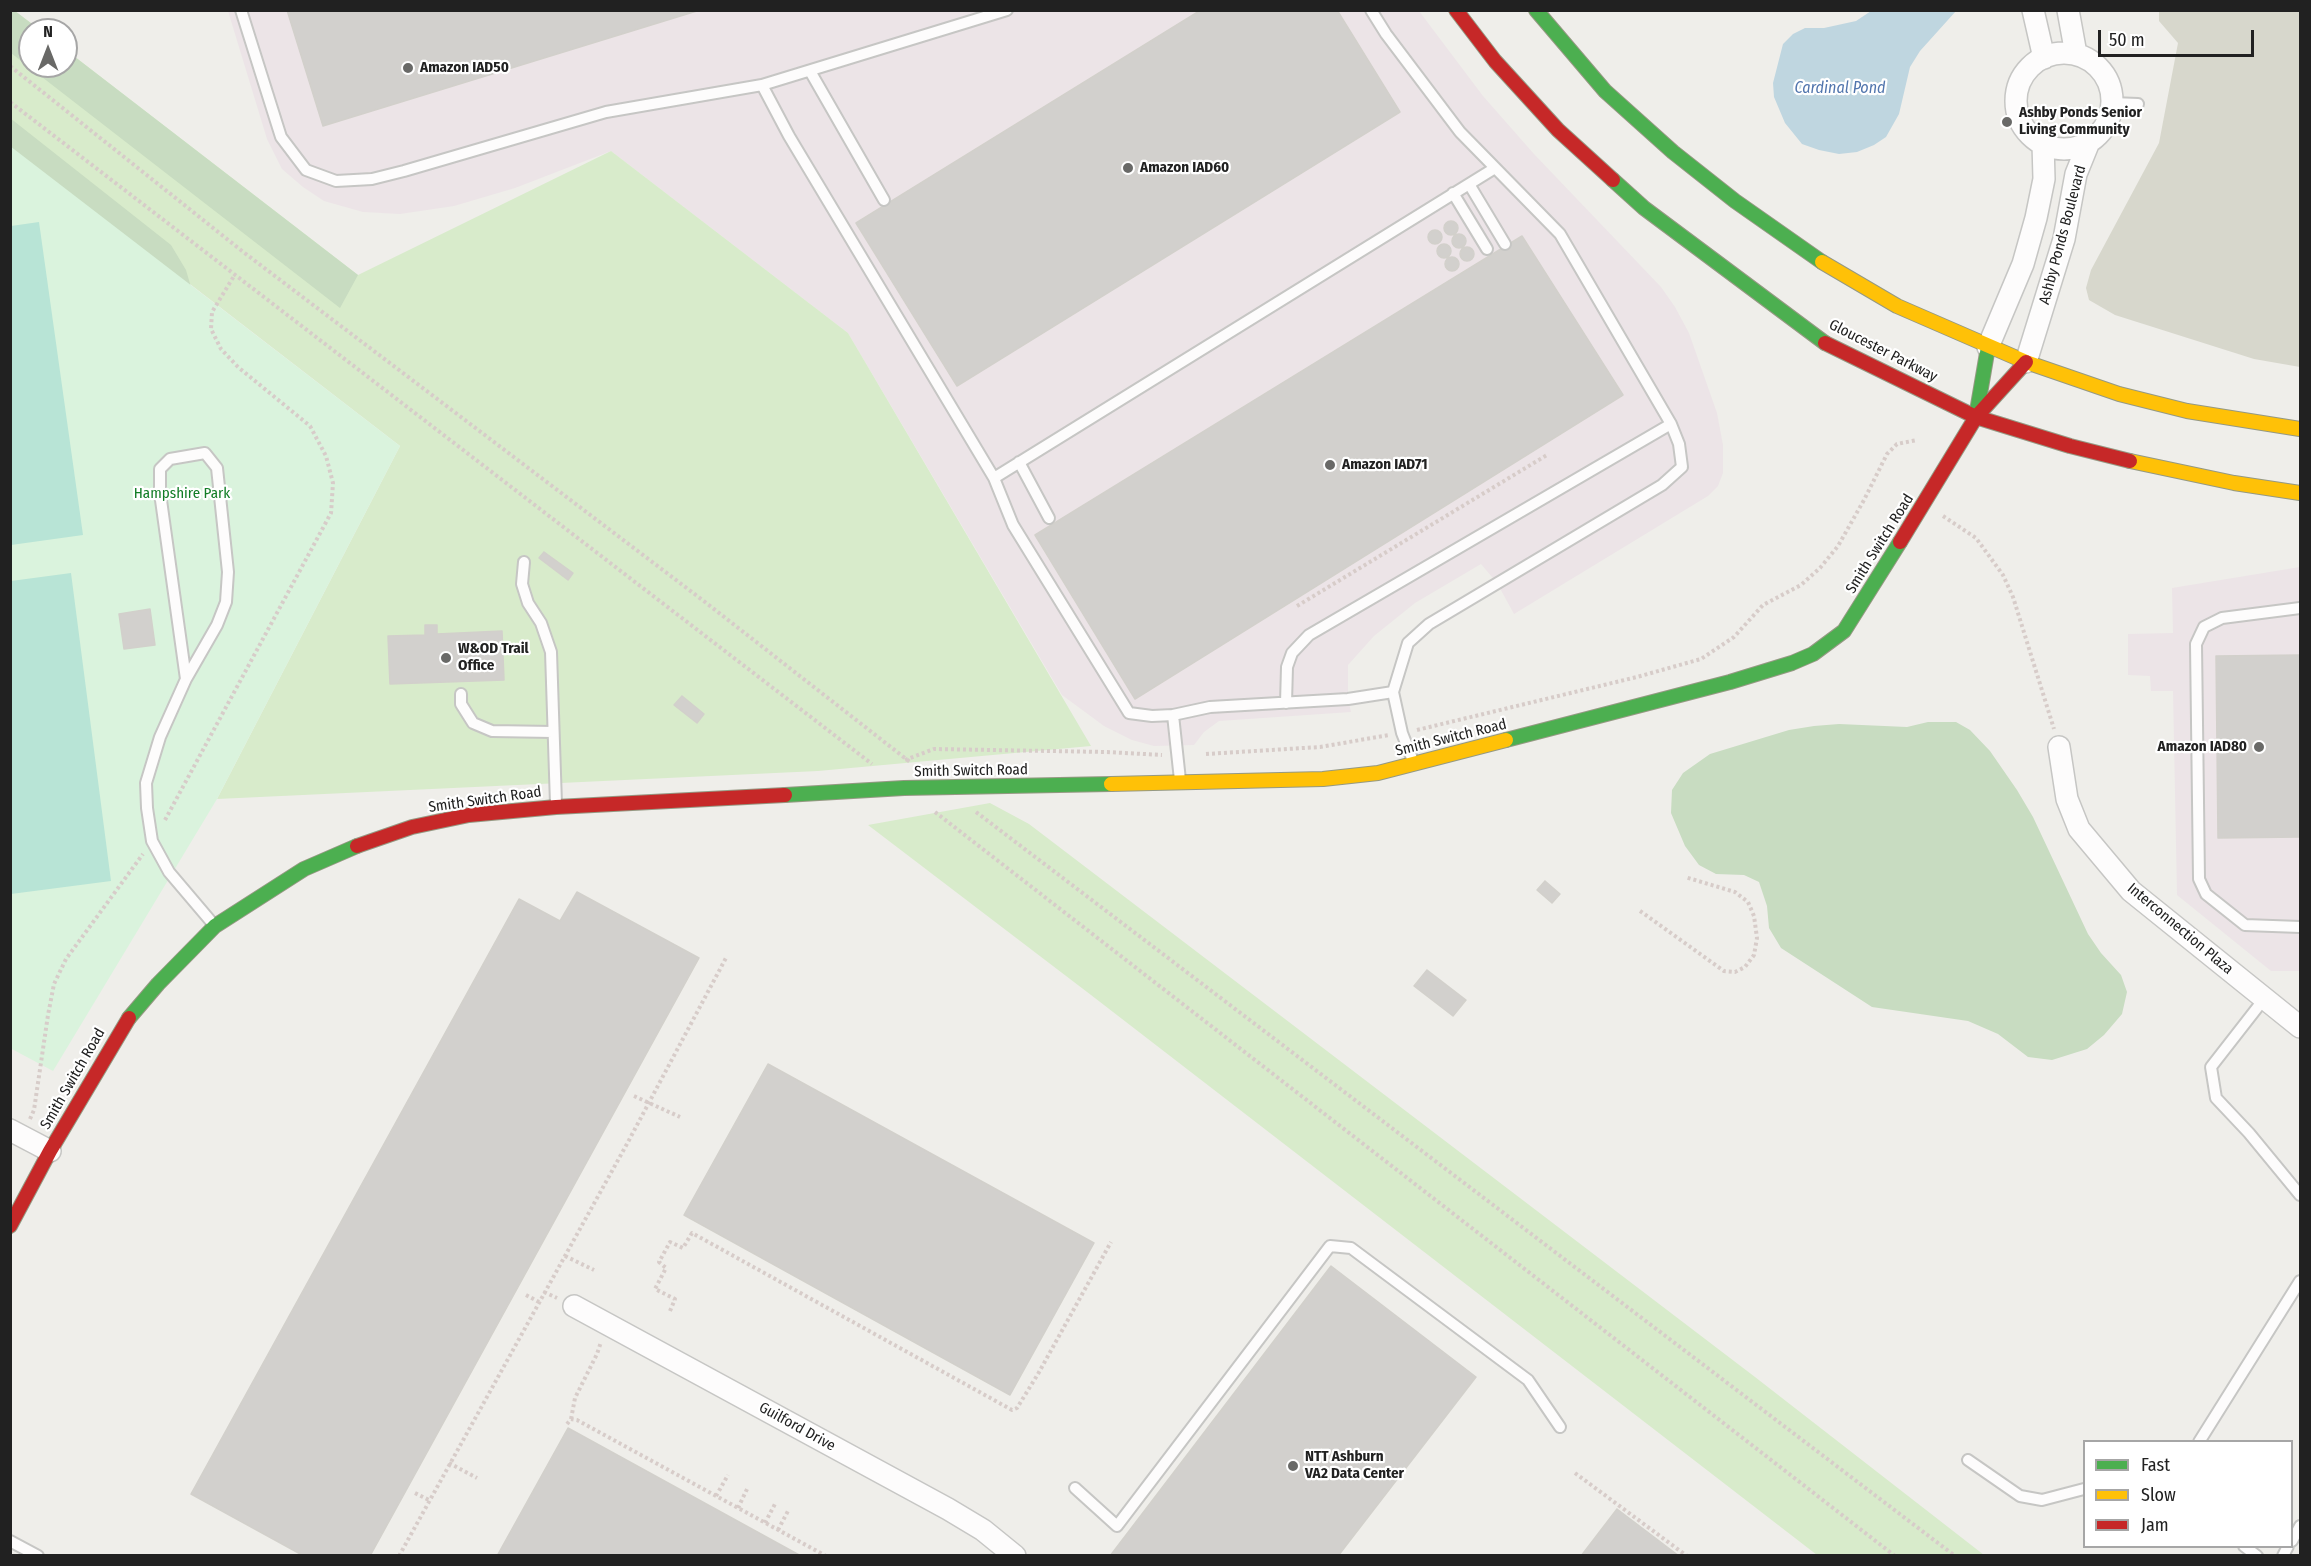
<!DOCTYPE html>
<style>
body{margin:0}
#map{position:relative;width:2311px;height:1566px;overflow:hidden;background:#efeeea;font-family:"Fira Sans Condensed",sans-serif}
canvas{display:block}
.frame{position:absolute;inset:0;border:12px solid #212121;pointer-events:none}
.legend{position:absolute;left:2083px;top:1440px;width:210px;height:108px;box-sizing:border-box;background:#fff;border:2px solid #a6a6a6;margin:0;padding:8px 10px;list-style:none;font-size:18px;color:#212121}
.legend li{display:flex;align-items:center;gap:12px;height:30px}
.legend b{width:30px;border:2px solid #a6a6a6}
.north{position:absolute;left:18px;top:18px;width:60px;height:60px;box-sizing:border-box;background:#fff;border:2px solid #a6a6a6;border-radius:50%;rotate:0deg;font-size:16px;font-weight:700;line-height:24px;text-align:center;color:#212121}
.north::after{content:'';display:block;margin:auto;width:21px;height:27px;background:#696967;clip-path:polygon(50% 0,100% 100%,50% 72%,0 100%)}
.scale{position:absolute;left:2098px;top:30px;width:156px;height:27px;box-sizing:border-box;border:3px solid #212121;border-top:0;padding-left:8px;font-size:18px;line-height:21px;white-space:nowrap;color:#212121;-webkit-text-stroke:4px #fff;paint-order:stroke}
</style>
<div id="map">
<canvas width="2311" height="1566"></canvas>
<div class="frame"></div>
<ul class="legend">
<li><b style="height:8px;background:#4caf50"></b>Fast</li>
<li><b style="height:8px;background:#ffc107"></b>Slow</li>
<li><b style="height:8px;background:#c62828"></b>Jam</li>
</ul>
<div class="north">N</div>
<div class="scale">50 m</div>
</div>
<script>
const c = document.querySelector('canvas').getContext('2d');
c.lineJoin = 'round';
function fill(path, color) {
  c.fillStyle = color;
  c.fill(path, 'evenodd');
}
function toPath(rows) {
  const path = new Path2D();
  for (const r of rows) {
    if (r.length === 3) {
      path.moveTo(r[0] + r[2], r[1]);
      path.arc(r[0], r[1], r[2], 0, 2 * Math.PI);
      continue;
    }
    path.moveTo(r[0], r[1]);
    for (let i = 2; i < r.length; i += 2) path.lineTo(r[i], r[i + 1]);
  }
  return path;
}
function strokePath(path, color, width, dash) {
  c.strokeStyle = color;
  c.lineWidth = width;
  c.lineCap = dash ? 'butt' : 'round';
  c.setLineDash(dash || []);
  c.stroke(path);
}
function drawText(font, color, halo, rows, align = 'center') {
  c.font = font + ' "Fira Sans Condensed",sans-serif';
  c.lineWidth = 4.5;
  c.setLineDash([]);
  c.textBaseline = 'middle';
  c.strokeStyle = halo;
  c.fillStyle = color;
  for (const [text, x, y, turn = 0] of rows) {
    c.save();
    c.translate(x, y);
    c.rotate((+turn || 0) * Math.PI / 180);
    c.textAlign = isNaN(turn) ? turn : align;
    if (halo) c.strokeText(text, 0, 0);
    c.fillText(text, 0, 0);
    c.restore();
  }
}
const industrial = toPath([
 [228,11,1419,11,1483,96,1534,154,1661,287,1675,307,1689,333,1717,413,1723,445,1723,473,1718,486,1708,496,1514,614,1497,583,1481,564,1415,603,1374,636,1348,665,1348,699,1351,712,1219,721,1204,732,1194,745,1154,746,1132,740,1104,726,1062,695,848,333,611,151,515,188,454,206,400,214,363,212,324,201,303,187,282,169,267,139],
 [2300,567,2300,971,2271,971,2177,895,2173,691,2151,691,2150,676,2128,675,2128,634,2173,633,2172,588]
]);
const construction = toPath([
 [2159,11,2300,11,2300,367,2254,359,2115,315,2089,300,2086,288,2091,270,2159,143,2178,43,2159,21]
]);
const grass = toPath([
 [10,11,15,11,40,30,30,30,30,66,66,66,66,50,358,275,611,151,848,333,1091,746,818,771,217,799,400,446,11,146],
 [990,803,1029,824,1755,1377,1984,1555,1817,1555,1091,995,868,825]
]);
const forest = toPath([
 [10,11,15,11,40,30,30,30,30,66,66,66,66,50,358,275,340,308,11,53],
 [10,118,171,245,186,270,193,294,11,206],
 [1928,722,1956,722,1970,730,1990,751,2017,790,2033,817,2088,934,2101,953,2121,975,2127,992,2122,1014,2104,1035,2087,1049,2052,1060,2028,1057,1998,1034,1968,1021,1872,1007,1781,948,1769,928,1767,906,1759,882,1744,875,1716,874,1699,865,1685,846,1671,813,1672,790,1683,773,1710,754,1789,730,1814,726,1839,724,1907,727]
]);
const park = toPath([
 [10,146,400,446,217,799,53,1071,10,1048]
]);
const pitch = toPath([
 [39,222,83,535,11,545,11,226],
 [71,573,111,881,11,894,11,581]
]);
const water = toPath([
 [1871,11,1956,11,1920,51,1910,67,1899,114,1886,137,1874,145,1857,152,1839,154,1819,150,1802,144,1785,123,1774,97,1773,83,1783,44,1793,34,1805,28,1824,28,1856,21]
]);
const building = toPath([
 [287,10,700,10,323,126,287,10],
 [1201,10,1337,10,1400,112,957,386,856,223,1201,10],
 [1451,228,7],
 [1435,237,7],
 [1459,241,7],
 [1522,236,1623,395,1135,699,1035,535,1522,236],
 [1444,251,7],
 [1467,254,7],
 [1452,264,7],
 [544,552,573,573,568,580,539,558,544,552],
 [150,609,155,645,124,649,119,614,150,609],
 [425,625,437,625,437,634,502,631,504,680,390,684,388,636,425,635,425,625],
 [2300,655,2300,837,2218,838,2216,656,2300,655],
 [682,696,704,714,697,723,674,705,682,696],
 [1545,881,1560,894,1552,903,1537,890,1545,881],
 [577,892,699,958,370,1556,304,1556,191,1494,519,899,560,921,577,892],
 [1427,970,1466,1000,1453,1016,1414,986,1427,970],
 [768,1064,1094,1243,1010,1395,684,1215,768,1064],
 [1331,1266,1476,1377,1338,1556,1110,1556,1331,1266],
 [568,1428,801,1556,497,1556,568,1428],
 [1617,1509,1679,1556,1581,1556,1617,1509]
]);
const path = toPath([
 [10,66,242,251,705,602,910,762],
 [10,102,872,764],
 [1943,516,1976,538,2003,575,2013,597,2054,729],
 [1297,606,1547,455],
 [1417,730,1637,677,1701,659,1734,637,1763,605,1801,585,1820,568,1838,546,1864,500,1887,454,1897,444,1917,440],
 [1206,754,1320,747,1389,735],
 [905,760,934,749,1107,752,1162,755],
 [935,812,1895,1556],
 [976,812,1955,1556],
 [165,820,331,513,333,483,326,456,310,426,238,367,221,349,211,329,212,312,234,276],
 [1640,911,1724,971,1735,972,1745,967,1754,955,1757,938,1754,916,1748,902,1735,892,1685,877],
 [634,1096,680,1117],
 [30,1119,34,1110,48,1015,54,984,66,959,143,854],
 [565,1256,594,1270],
 [544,1292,557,1298],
 [526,1295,539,1302],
 [670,1311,675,1299,655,1289,666,1268,659,1262,670,1242,683,1248,692,1233,1012,1410,1017,1408,1038,1374,1111,1242],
 [571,1419,575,1398,597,1354,601,1342],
 [567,1424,571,1419,577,1420,826,1556],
 [449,1463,477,1478],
 [1575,1473,1687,1556],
 [415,1493,429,1500],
 [716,1496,728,1475],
 [738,1508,748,1487],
 [765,1523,776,1502],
 [778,1530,789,1509],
 [399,1556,628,1142,727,956]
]);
const lane = toPath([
 [241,10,281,137,306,170,336,181,372,179,404,171,606,112,762,85,789,136,994,478,1013,525,1129,713,1152,716,1173,715,1180,780],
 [1371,10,1386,34,1460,132,1560,234,1671,424,1679,444,1682,467,1662,485,1429,624,1408,643,1393,692,1402,733,1413,761],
 [810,71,884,200],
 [762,85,1007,10],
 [2112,103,2138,104],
 [1469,184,1505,244],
 [1453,193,1487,249],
 [1019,462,1049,518],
 [994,478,1495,168],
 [524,562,522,584,528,603,541,623,551,652,556,804],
 [2300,608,2222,618,2204,627,2196,644,2199,879,2206,894,2245,925,2300,927],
 [186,679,217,625,226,602,228,572,217,468,205,453,170,459,160,469,160,493,186,679,160,737,146,783,147,808,152,841,169,872,214,925],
 [461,694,461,704,473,723,492,731,553,732],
 [1286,703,1287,667,1292,653,1309,635,1671,424],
 [1173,715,1210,707,1348,699,1393,692],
 [2264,999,2211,1067,2216,1098,2249,1133,2300,1195],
 [2199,1442,2300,1281],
 [1968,1460,2020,1496,2042,1500,2084,1489],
 [1075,1488,1117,1526,1330,1246,1351,1248,1528,1380,1560,1427],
 [10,1541,38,1556],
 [2292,1541,2300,1526],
 [2244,1546,2257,1556],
 [2283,1556,2288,1546]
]);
const street = toPath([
 [2033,10,2044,58],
 [2068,10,2076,54],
 [2064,101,48],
 [1988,347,2023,264,2036,218,2044,179,2043,143],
 [2026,362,2064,239,2076,174,2089,142],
 [2059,747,2067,799,2079,829,2131,891,2300,1027],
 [10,1130,50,1151],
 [574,1306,948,1509,983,1530,1015,1556]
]);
const fast = toPath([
 [1536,10,1605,91,1673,152,1735,201,1822,262],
 [1613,180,1644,208,1825,343],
 [1976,417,1988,347],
 [1506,740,1730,682,1792,663,1813,654,1844,631,1900,542],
 [785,795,904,788,1111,784],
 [129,1018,158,984,215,926,304,869,357,846]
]);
const slow = toPath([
 [1822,262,1897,306,2026,362,2119,394,2187,411,2300,429],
 [2130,461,2234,483,2300,493],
 [1111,784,1323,779,1378,773,1506,740]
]);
const jam = toPath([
 [1456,10,1495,61,1558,130,1613,180],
 [1825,343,1976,417,2070,446,2130,461],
 [1900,542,1976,417,2026,362],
 [357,846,412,827,469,815,556,807,785,795],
 [10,1226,50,1151,129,1018]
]);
const markers = [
 [408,68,6,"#696967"],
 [2007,122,6,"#696967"],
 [1128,168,6,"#696967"],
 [1330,465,6,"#696967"],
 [446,658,6,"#696967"],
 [2259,747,6,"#696967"],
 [1293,1466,6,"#696967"]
];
const poiNames = [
 ["Amazon IAD50",420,68],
 ["Ashby Ponds Senior",2019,113],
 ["Living Community",2019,130],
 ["Amazon IAD60",1140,168],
 ["Amazon IAD71",1342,465],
 ["W&OD Trail",458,649],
 ["Office",458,666],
 ["Amazon IAD80",2247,747,"right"],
 ["NTT Ashburn",1305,1457],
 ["VA2 Data Center",1305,1474]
];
const streetNames = [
 ["Ashby Ponds Boulevard",2063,235,-75],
 ["Gloucester Parkway",1883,351,27],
 ["Smith Switch Road",1880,544,-58],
 ["Smith Switch Road",1451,738,-14],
 ["Smith Switch Road",971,771,-1],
 ["Smith Switch Road",485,800,-8],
 ["Interconnection Plaza",2180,929,40],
 ["Smith Switch Road",73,1079,-60],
 ["Guilford Drive",797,1427,29]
];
const parkNames = [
 ["Hampshire Park",182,494]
];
const waterNames = [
 ["Cardinal Pond",1840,89]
];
fill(industrial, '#ece4e7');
fill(construction, '#d7d7cc');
fill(grass, '#d8ebcb');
fill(forest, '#c8dcc1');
fill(park, '#daf3dd');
fill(pitch, '#b8e4d6');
fill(water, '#bfd6e0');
fill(building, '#d2d0cd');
strokePath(building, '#d2d0cb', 1.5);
strokePath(lane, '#c6c6c4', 14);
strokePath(street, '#c6c6c4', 24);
strokePath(fast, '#959983', 16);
strokePath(slow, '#959983', 16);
strokePath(jam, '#959983', 16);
strokePath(path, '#d7ccc9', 4, [3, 3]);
strokePath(lane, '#fdfcfc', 10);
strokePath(street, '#fdfcfc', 21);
strokePath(fast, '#4caf50', 14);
strokePath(slow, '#ffc107', 14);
strokePath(jam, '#c62828', 14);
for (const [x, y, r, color] of markers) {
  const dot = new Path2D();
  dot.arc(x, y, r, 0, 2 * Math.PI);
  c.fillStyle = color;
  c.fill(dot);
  strokePath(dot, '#fff', 2);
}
drawText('bold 15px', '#212121', '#fff', poiNames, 'left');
drawText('15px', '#212121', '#fff', streetNames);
drawText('15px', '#127d26', '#fff', parkNames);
drawText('italic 16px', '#5175ad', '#fff', waterNames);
</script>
